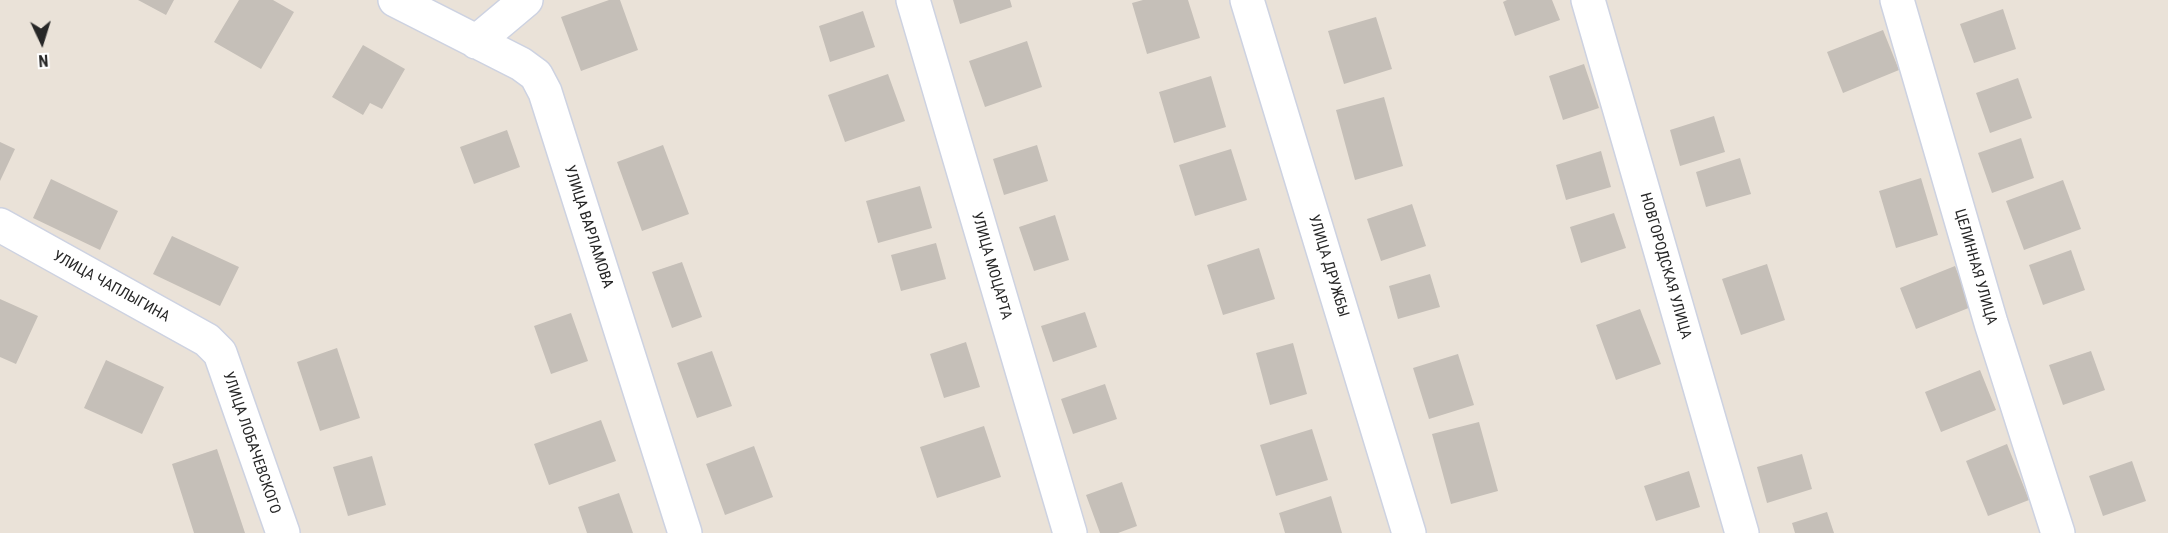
<!DOCTYPE html>
<meta charset="utf-8">
<style>
body{margin:0}
#map{position:relative;width:2168px;height:533px;overflow:hidden;background:#eae2d8;font-family:"Roboto Condensed",sans-serif}
canvas{display:block}
.north{position:absolute;left:12px;top:12px;width:60px;height:60px;-webkit-text-stroke:4px #fff;paint-order:stroke;rotate:176deg;font-size:16px;font-weight:700;line-height:24px;text-align:center;color:#272727}
.north::after{content:'';display:block;margin:auto;width:21px;height:27px;background:#272727;clip-path:polygon(50% 0,100% 100%,50% 72%,0 100%)}
</style>
<div id="map">
<canvas width="2168" height="533"></canvas>
<div class="north">N</div>
</div>
<script>
const c = document.querySelector('canvas').getContext('2d');
c.lineJoin = 'round';
function fill(path, color) {
  c.fillStyle = color;
  c.fill(path, 'evenodd');
}
function toPath(rows) {
  const path = new Path2D();
  for (const r of rows) {
    path.moveTo(r[0], r[1]);
    for (let i = 2; i < r.length; i += 2) path.lineTo(r[i], r[i + 1]);
  }
  return path;
}
function strokePath(path, color, width, dash) {
  c.strokeStyle = color;
  c.lineWidth = width;
  c.lineCap = dash ? 'butt' : 'round';
  c.setLineDash(dash || []);
  c.stroke(path);
}
function drawText(font, color, halo, rows, align = 'center') {
  c.font = font + ' "Roboto Condensed",sans-serif';
  c.lineWidth = 4.5;
  c.setLineDash([]);
  c.textBaseline = 'middle';
  c.strokeStyle = halo;
  c.fillStyle = color;
  for (const [text, x, y, turn = 0] of rows) {
    c.save();
    c.translate(x, y);
    c.rotate((+turn || 0) * Math.PI / 180);
    c.textAlign = isNaN(turn) ? turn : align;
    if (halo) c.strokeText(text, 0, 0);
    c.fillText(text, 0, 0);
    c.restore();
  }
}
const building = toPath([
 [138,0,174,0,166,15],
 [239,0,273,0,294,12,261,69,214,42],
 [609,0,620,0,638,50,581,71,561,17],
 [953,0,1010,0,1012,7,960,24],
 [1143,0,1188,0,1200,38,1147,54,1132,3],
 [1507,0,1552,0,1560,20,1515,36,1503,2],
 [2003,9,2016,49,1974,63,1960,24],
 [863,11,875,47,830,62,819,26],
 [1376,17,1392,69,1344,84,1328,31],
 [1883,30,1899,70,1843,93,1827,52],
 [1027,41,1042,87,985,107,969,61],
 [363,45,405,69,382,109,370,103,363,115,332,97],
 [1584,64,1599,108,1563,120,1549,76],
 [888,74,905,121,845,142,828,95],
 [1211,76,1226,127,1174,143,1159,92],
 [2018,78,2032,118,1990,133,1976,93],
 [1384,97,1403,166,1355,180,1336,110],
 [1714,116,1725,152,1680,166,1670,130],
 [507,130,520,167,474,184,460,147],
 [2021,138,2034,178,1992,193,1978,153],
 [0,142,15,149,0,181],
 [663,145,689,214,642,231,617,162],
 [1037,145,1048,181,1004,195,993,159],
 [1231,149,1247,200,1195,216,1179,165],
 [1601,151,1611,187,1566,200,1556,165],
 [1740,158,1751,194,1706,207,1696,172],
 [1921,178,1938,235,1896,248,1879,191],
 [51,179,118,211,100,250,33,218],
 [2063,180,2081,229,2024,250,2006,201],
 [920,186,932,228,878,243,866,201],
 [1412,204,1426,246,1381,261,1367,219],
 [1614,213,1626,248,1581,263,1570,227],
 [1055,215,1069,260,1034,271,1019,227],
 [172,236,239,267,220,306,153,274],
 [936,243,946,279,901,291,891,255],
 [1259,248,1275,299,1223,315,1207,265],
 [2071,250,2085,290,2043,305,2029,265],
 [682,262,702,317,672,328,652,272],
 [1767,264,1785,320,1741,335,1722,279],
 [1955,266,1971,307,1916,329,1900,288],
 [1430,274,1440,307,1398,319,1389,286],
 [0,299,38,316,16,364,0,357],
 [1640,309,1661,364,1616,380,1596,325],
 [1085,312,1097,347,1053,362,1041,326],
 [571,313,588,361,551,374,534,326],
 [966,342,980,387,944,398,930,354],
 [1293,343,1307,394,1270,405,1256,353],
 [337,348,360,418,320,431,297,362],
 [712,351,732,406,697,418,677,363],
 [2091,351,2105,390,2063,405,2049,365],
 [1458,354,1474,405,1429,419,1413,368],
 [106,360,164,387,142,434,84,408],
 [1980,370,1996,410,1941,432,1925,392],
 [1105,384,1117,419,1073,434,1061,399],
 [601,420,616,461,549,485,534,444],
 [1479,422,1498,491,1451,504,1432,434],
 [984,426,1001,477,937,498,920,447],
 [1312,429,1328,480,1276,496,1260,445],
 [2007,444,2029,500,1988,516,1966,461],
 [754,446,773,497,725,515,706,464],
 [217,449,245,533,194,533,172,464],
 [1802,454,1812,489,1767,503,1757,467],
 [372,456,386,505,348,516,333,467],
 [2132,461,2146,501,2103,516,2089,476],
 [1689,471,1700,507,1656,521,1644,486],
 [1122,482,1137,526,1118,533,1100,533,1086,495],
 [619,493,633,533,587,533,578,507],
 [1331,496,1342,533,1285,533,1279,513],
 [1827,512,1834,533,1795,533,1792,523]
]);
const minor = toPath([
 [395,0,521,64,536,75,545,92,685,533],
 [913,0,1070,533],
 [1247,0,1409,533],
 [1588,0,1742,533],
 [1897,0,1991,323,2058,533],
 [476,42,526,0],
 [0,225,207,340,220,353,283,533]
]);
const streetNames = [
 ["УЛИЦА ВАРЛАМОВА",588,227,72],
 ["УЛИЦА МОЦАРТА",991,266,74],
 ["УЛИЦА ДРУЖБЫ",1328,266,73],
 ["НОВГОРОДСКАЯ УЛИЦА",1665,266,74],
 ["ЦЕЛИННАЯ УЛИЦА",1975,267,74],
 ["УЛИЦА ЧАПЛЫГИНА",111,287,29],
 ["УЛИЦА ЛОБАЧЕВСКОГО",251,443,71]
];
fill(building, '#c5bfb8');
strokePath(minor, '#cdd2e1', 36);
strokePath(minor, '#fff', 33);
drawText('15px', '#272727', '#fff', streetNames);
</script>
